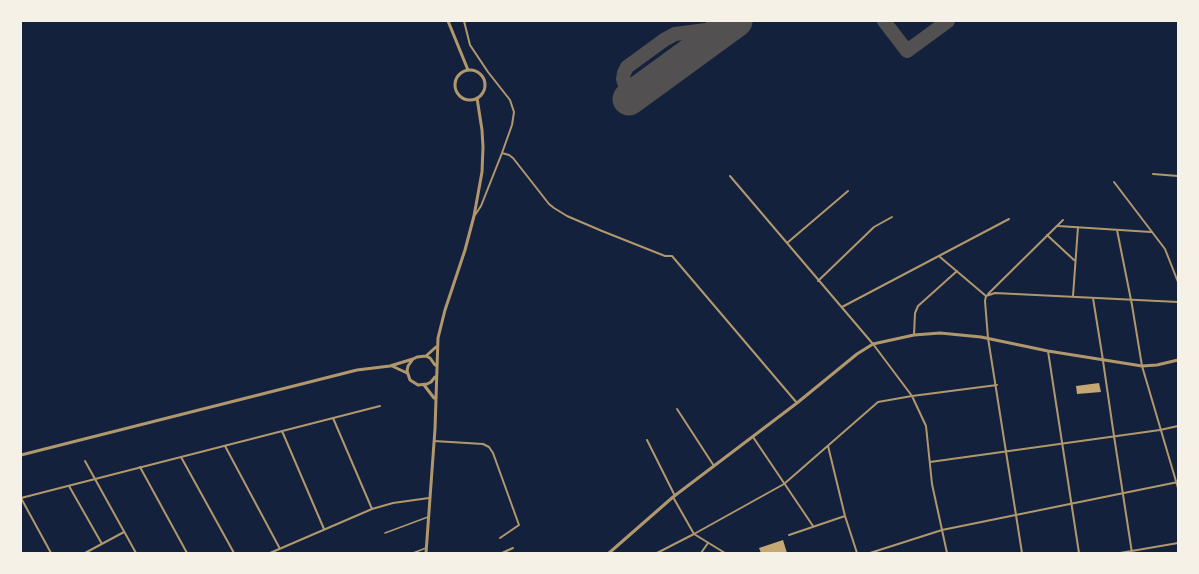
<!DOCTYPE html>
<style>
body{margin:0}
#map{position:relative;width:1199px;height:574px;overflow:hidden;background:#14213d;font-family:"Archivo Narrow",sans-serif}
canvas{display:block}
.frame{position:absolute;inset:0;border:22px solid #f6f1e7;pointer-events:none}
</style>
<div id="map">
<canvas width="1199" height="574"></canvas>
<div class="frame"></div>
</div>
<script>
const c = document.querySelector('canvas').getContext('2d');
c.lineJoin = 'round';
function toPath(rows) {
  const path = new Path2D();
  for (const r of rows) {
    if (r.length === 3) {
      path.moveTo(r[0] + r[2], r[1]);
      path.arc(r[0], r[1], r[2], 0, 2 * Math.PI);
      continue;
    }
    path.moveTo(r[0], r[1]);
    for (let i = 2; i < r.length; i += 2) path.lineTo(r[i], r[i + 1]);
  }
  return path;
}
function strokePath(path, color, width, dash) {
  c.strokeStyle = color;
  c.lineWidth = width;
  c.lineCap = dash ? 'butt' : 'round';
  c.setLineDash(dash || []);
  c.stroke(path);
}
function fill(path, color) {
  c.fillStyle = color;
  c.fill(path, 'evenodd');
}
const taxiway = toPath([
 [884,21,907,51,948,21],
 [643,89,637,91,630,89,625,85,623,79,624,73,627,67,664,40,675,34,721,28,730,25]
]);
const runway = toPath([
 [629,99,736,21]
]);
const building = toPath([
 [1099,383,1101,392,1077,394,1076,386],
 [783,540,787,553,761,553,759,548]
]);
const service = toPath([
 [385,533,428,517],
 [413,553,426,548]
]);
const minor = toPath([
 [464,21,470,45,488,72,510,100,514,112,512,125,502,153,481,206,475,215],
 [502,153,509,155,513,158,549,204,554,208,567,216,602,231,665,256,672,256,797,403],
 [1153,174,1178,176],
 [730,176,873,344,912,396,926,426,932,484,947,553],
 [1114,182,1165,249,1178,282],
 [1058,226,1151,232],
 [1117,230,1132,305,1142,366,1178,488],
 [1047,235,1074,260],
 [787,243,848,191],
 [940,257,986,296],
 [818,281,874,227,892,217],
 [988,294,1063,220],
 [986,296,985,301,988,338,1022,553],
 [986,296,995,293,1178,302],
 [1073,296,1078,227],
 [1093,298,1102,354,1114,436,1132,553],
 [842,307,1009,219],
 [914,335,915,313,918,306,957,271],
 [1048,351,1079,553],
 [677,409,714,466],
 [333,418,372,509],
 [282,431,324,529],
 [753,437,813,526],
 [647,440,675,496],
 [434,441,483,444,489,447,493,453,519,525,500,538],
 [225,446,279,547],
 [828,446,845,516,857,553],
 [181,457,234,553],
 [85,461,136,553],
 [930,462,1160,430,1178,426],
 [140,467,187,553],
 [69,486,102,544],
 [673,497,694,534],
 [21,498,380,406],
 [21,498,51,553],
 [694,534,725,553],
 [789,535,845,516],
 [85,553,124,532],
 [270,553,372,509,393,503,429,498],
 [502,553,513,548],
 [657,553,694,534,784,484,878,402,912,396,997,385],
 [701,553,708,543],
 [870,553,942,530,1178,482],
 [1120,553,1178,543]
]);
const tertiary = toPath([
 [448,21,468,70],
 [470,85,15],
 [426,356,430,358,435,365],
 [392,366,407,373],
 [435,377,431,382,427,384,418,385,410,380,407,371,408,366,413,359,417,357,426,356,436,347],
 [424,385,434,398],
 [21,455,357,370,390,366,413,359],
 [426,553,435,429,438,338,445,310,465,250,474,216,482,172,483,147,482,130,477,98],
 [609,553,673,497,797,403,857,354,873,344,914,335,940,333,981,337,1048,351,1142,366,1157,365,1178,360]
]);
strokePath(taxiway, '#525050', 14);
strokePath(runway, '#525050', 33);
fill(building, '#c6a872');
strokePath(service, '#b1986c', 1.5);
strokePath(minor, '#b1986c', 2);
strokePath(tertiary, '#b1986c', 3);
</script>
